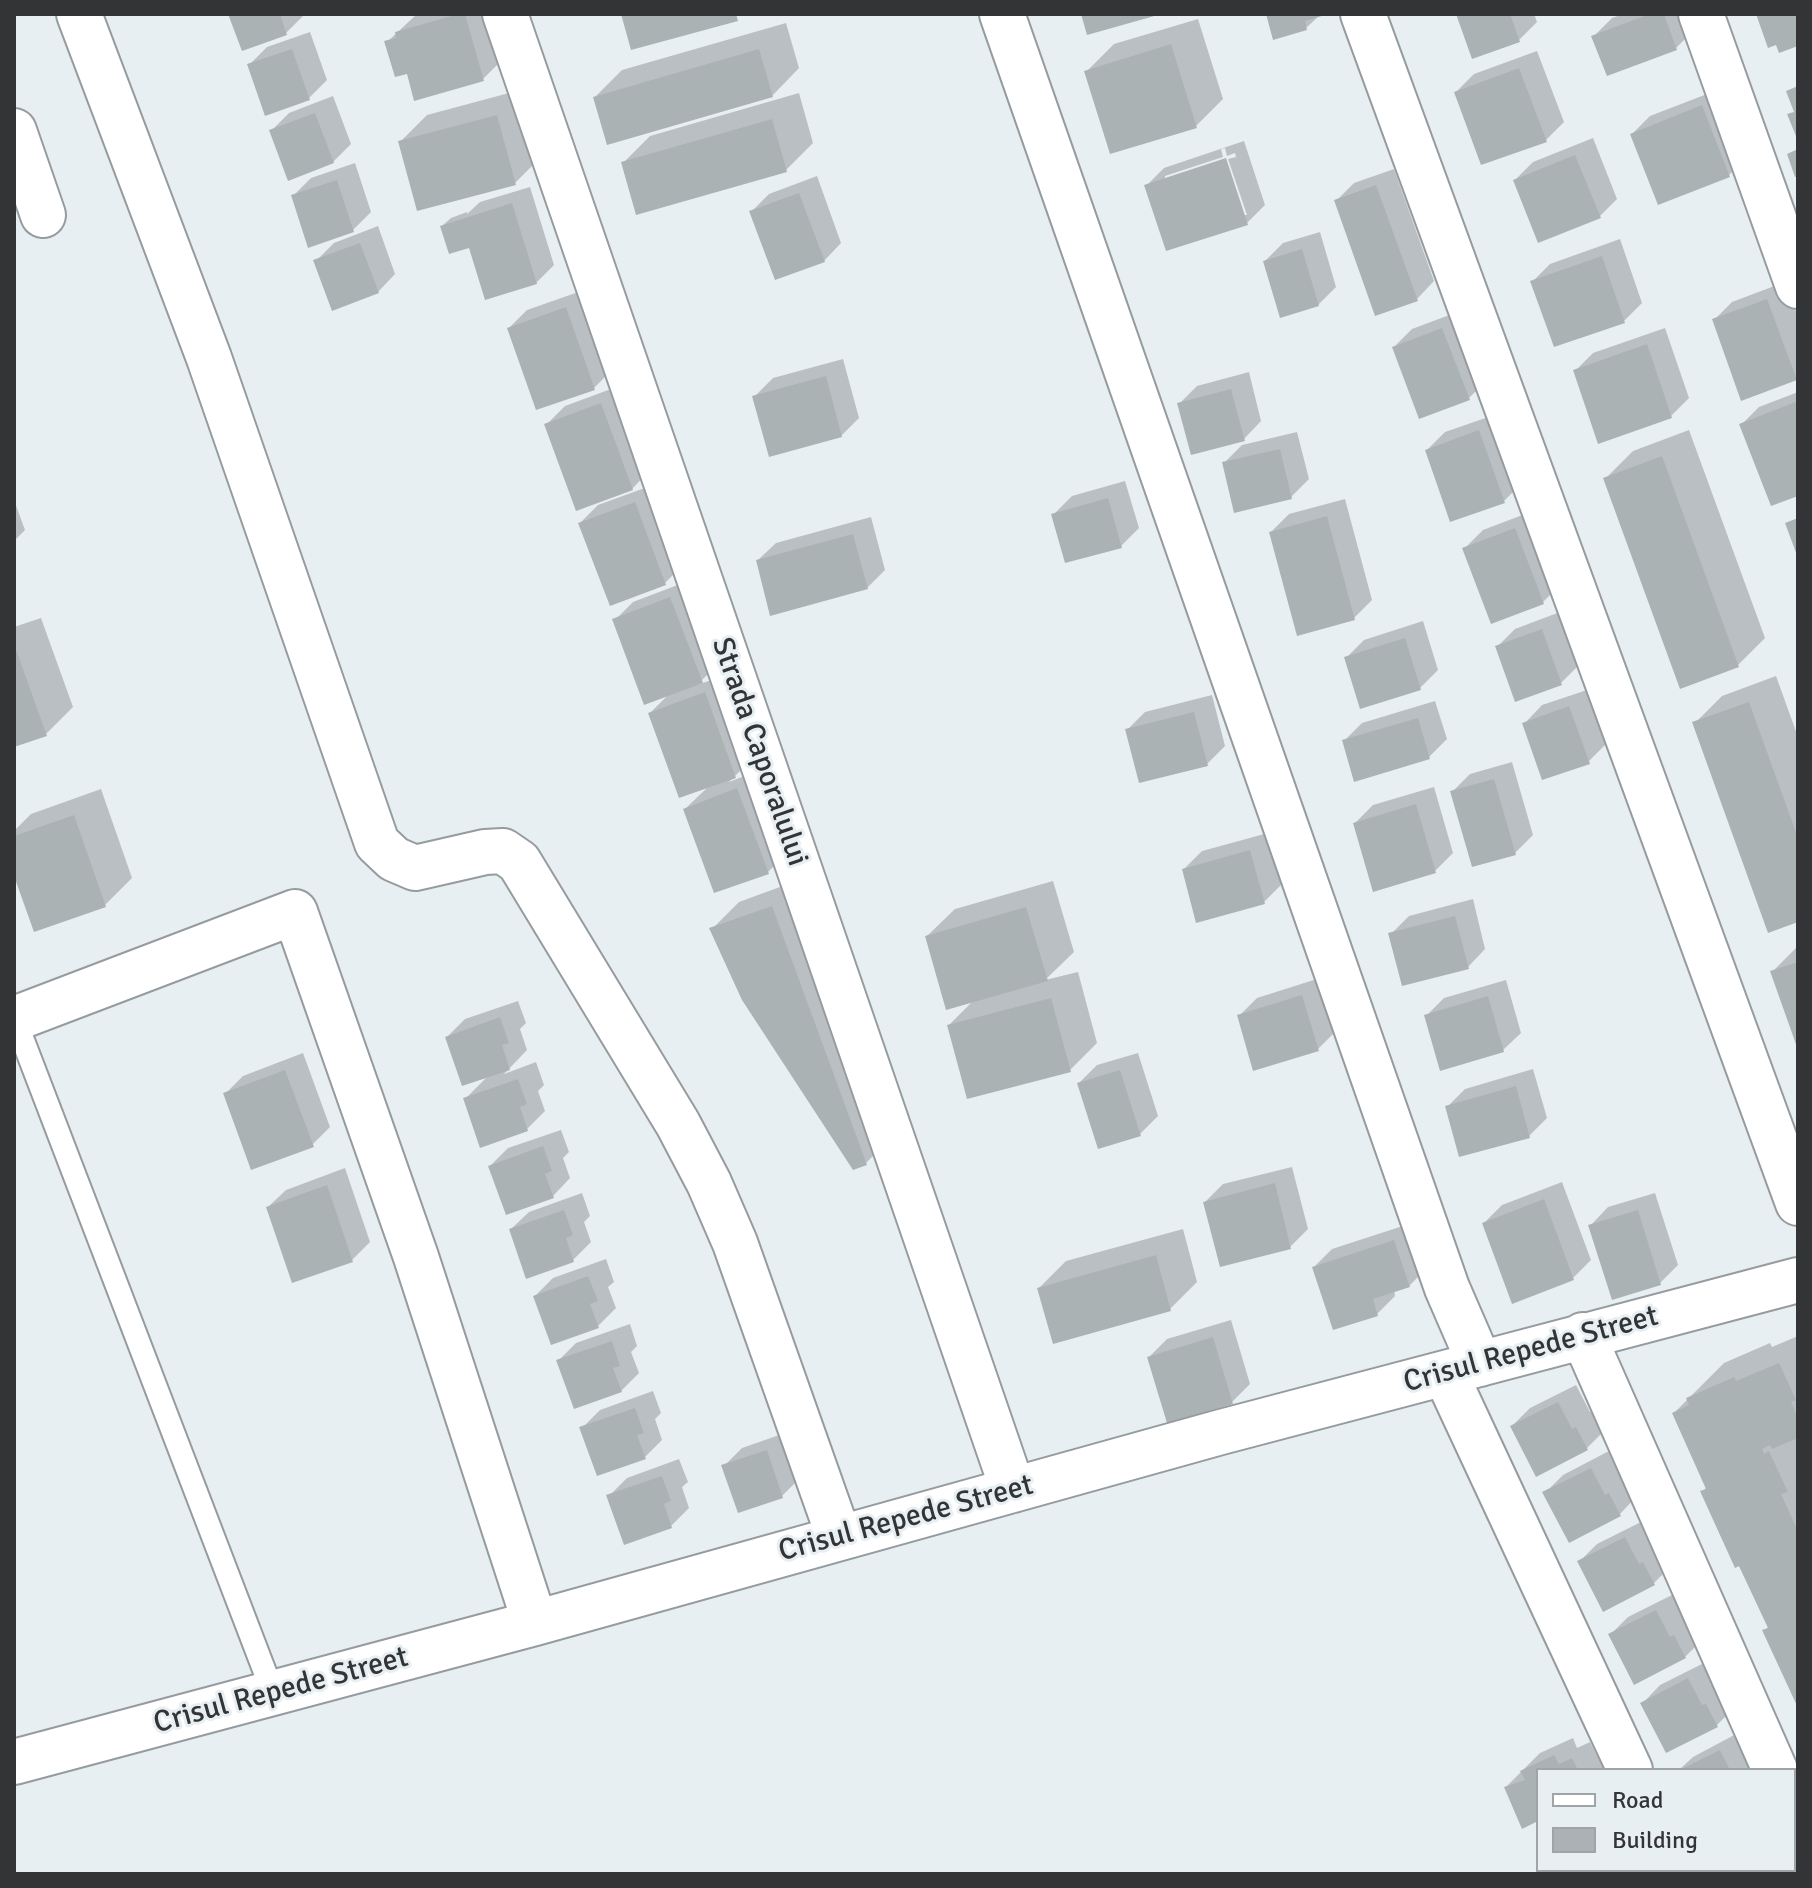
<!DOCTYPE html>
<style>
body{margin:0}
#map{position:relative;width:1812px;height:1888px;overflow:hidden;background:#e8eff3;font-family:Signika,sans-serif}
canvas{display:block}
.frame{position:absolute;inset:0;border:16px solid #323436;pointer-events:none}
.legend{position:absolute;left:1536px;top:1768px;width:260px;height:104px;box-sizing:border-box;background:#e8eff3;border:2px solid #9fa4a7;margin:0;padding:10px 14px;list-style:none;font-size:24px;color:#323436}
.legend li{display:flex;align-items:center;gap:16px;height:40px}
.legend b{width:40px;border:2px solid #9fa4a7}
</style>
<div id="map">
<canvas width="1812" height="1888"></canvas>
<div class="frame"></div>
<ul class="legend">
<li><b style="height:10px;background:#fff"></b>Road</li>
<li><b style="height:22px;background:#aab2b3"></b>Building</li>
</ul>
</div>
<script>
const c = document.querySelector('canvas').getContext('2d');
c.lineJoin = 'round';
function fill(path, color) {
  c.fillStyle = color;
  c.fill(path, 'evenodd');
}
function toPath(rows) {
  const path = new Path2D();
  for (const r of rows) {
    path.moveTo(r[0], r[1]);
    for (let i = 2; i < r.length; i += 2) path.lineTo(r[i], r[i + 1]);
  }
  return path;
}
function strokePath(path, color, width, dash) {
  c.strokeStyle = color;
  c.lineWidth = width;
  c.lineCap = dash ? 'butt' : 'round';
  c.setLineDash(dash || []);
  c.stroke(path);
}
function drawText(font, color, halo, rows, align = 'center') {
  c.font = font + ' Signika,sans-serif';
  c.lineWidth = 6;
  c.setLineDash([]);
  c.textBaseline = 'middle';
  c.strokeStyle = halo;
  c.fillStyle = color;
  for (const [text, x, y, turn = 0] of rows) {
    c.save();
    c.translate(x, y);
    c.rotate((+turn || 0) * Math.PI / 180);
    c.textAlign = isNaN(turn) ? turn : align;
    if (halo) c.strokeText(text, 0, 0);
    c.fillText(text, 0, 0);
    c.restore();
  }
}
const shadow = toPath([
 [230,14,304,14,304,15,286,33],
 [417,14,488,14,501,61,483,79,408,70,387,42],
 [1268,14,1321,14,1306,28],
 [1458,14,1534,14,1537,22,1519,40],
 [1623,14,1688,14,1694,30,1676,48,1594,36,1612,18],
 [1198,19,1223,99,1196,126,1087,71,1114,44],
 [786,23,799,68,772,96,595,97,622,70],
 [310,32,327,80,309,98,249,65,267,47],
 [1537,51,1564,122,1546,140,1482,162,1456,92,1474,74],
 [524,89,542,156,515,183,400,142,427,115],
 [1720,89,1747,157,1729,175,1632,134,1650,116],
 [799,93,813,143,786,170,623,163,650,136],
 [333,96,351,144,333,162,271,131,289,113],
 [1593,138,1617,199,1599,217,1515,180,1533,162],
 [1244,141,1265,205,1247,223,1146,186,1164,168],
 [1225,148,1227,156,1235,153,1236,157,1228,159,1247,215,1243,215,1165,180,1165,176,1223,157,1221,149],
 [355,163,371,212,353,230,310,245,293,196,311,178],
 [1394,169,1434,281,1417,299,1336,201,1354,183],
 [817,176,841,243,824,261,752,211,769,194],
 [530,187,554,265,536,283,470,246,442,226,451,218,467,212,467,214,480,202],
 [378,226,395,274,378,292,316,261,334,243],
 [1320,232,1336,287,1318,305,1265,261,1283,243],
 [1620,239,1642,303,1624,321,1532,282,1550,264],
 [1785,282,1798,317,1798,377,1796,379,1714,320,1732,302],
 [584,290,612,370,594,388,509,328,527,310],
 [1460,311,1487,380,1469,398,1394,347,1412,329],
 [1665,328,1689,398,1671,416,1599,441,1575,371,1593,353],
 [843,359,859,418,841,436,755,396,773,378],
 [1249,372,1261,421,1244,439,1179,404,1197,386],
 [619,386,649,471,632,489,547,424,565,406],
 [1798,392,1798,494,1741,425,1759,407],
 [1497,414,1522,483,1504,501,1427,450,1445,432],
 [1689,430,1765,638,1738,665,1606,478,1633,451],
 [1297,432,1309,479,1291,497,1224,463,1242,445],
 [1125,481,1139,528,1121,546,1054,514,1072,496],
 [653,485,683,565,665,583,611,603,580,523,598,505],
 [1345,499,1372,600,1354,618,1271,532,1289,514],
 [14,500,25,530,14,541],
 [1533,511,1561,584,1543,602,1465,548,1483,530],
 [871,517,885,570,867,588,758,560,776,543],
 [688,581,719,663,697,685,723,676,753,758,729,782,755,772,786,854,768,872,685,809,710,785,650,713,671,692,615,620,633,602],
 [1560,612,1579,665,1561,683,1497,647,1515,629],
 [41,618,73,707,46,734,14,745,14,627],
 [1423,621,1438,670,1420,688,1346,658,1364,640],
 [1776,676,1798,737,1798,920,1695,723,1722,696],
 [1587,690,1606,744,1588,762,1525,723,1542,705],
 [1212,695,1225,746,1207,764,1127,730,1145,712],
 [1435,701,1447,739,1429,757,1344,741,1362,723],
 [1512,762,1533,835,1515,853,1452,792,1470,774],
 [1434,787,1453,853,1435,871,1355,823,1373,805],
 [101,789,132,878,105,905,35,929,14,870,14,831,31,814],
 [1268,833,1282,884,1264,902,1184,869,1202,851],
 [799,880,893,1136,866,1163,712,929,739,902],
 [1053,881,1074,952,1045,980,1078,972,1097,1043,1070,1070,949,1025,974,1000,927,936,955,909],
 [1473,899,1485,949,1468,967,1391,934,1409,916],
 [1798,946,1798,1046,1772,972],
 [1320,978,1336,1031,1318,1049,1239,1016,1257,998],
 [1506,980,1521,1033,1503,1050,1426,1016,1444,998],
 [518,1001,526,1023,520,1029,527,1050,504,1074,536,1062,544,1085,538,1091,545,1111,527,1129,465,1099,489,1075,447,1037,465,1019],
 [303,1053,330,1127,312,1145,225,1094,243,1076],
 [1138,1053,1158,1116,1140,1134,1079,1083,1097,1065],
 [1533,1069,1547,1118,1529,1136,1447,1107,1465,1089],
 [561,1130,569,1152,563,1158,570,1178,553,1196,490,1166,508,1148],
 [1292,1167,1308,1229,1290,1247,1205,1202,1223,1184],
 [345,1168,370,1242,352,1260,268,1207,286,1190],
 [1562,1182,1591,1260,1573,1278,1484,1223,1502,1205],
 [582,1193,590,1216,584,1222,591,1242,573,1260,528,1276,511,1229,529,1212],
 [1655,1193,1678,1265,1660,1283,1591,1225,1608,1207],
 [1412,1223,1427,1268,1409,1286,1394,1290,1395,1296,1377,1314,1314,1267,1332,1249],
 [1183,1229,1197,1282,1170,1309,1039,1288,1066,1261],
 [606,1259,614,1282,608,1287,616,1308,598,1326,535,1296,553,1278],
 [1231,1320,1250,1384,1232,1402,1149,1357,1167,1339],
 [630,1324,637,1346,631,1352,639,1373,621,1391,558,1361,576,1343],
 [1798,1336,1798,1703,1765,1631,1769,1626,1702,1492,1707,1487,1674,1413,1724,1363,1770,1343,1772,1347],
 [1576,1385,1590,1412,1594,1410,1605,1430,1587,1448,1512,1426,1530,1408],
 [653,1391,661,1413,655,1419,662,1440,644,1458,582,1428,600,1410],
 [785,1433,800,1478,782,1496,724,1466,742,1448],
 [1609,1451,1623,1479,1637,1496,1620,1514,1545,1493,1563,1475],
 [679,1459,688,1482,682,1487,689,1508,671,1526,609,1496,627,1478],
 [1643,1521,1671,1566,1653,1584,1579,1562,1597,1544],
 [1674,1594,1703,1639,1685,1657,1610,1635,1628,1617],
 [1706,1662,1735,1707,1717,1725,1643,1703,1660,1685],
 [1738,1733,1762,1770,1679,1770,1693,1757],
 [1573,1738,1577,1748,1590,1742,1604,1770,1538,1770,1538,1819,1506,1787,1540,1753],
 [1794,1835,1798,1843,1798,1851,1794,1855]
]);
const building = toPath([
 [228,14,280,14,287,35,242,51],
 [459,14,465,14,484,81,414,101,407,74,395,77,384,41,396,38,395,32],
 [621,14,736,14,738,21,631,50],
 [1081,14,1158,14,1158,15,1087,35],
 [1266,14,1325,14,1325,15,1305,21,1307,30,1273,40],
 [1456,14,1510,14,1520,42,1472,59],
 [1650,14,1664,14,1677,50,1607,76,1591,36],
 [1756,14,1798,14,1798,46,1779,53,1776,45,1768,48],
 [1171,44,1197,128,1110,154,1084,71],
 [292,49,310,100,265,116,247,64],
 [759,49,773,97,607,145,593,97],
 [1519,68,1547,142,1481,165,1454,92],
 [1798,86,1798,141,1787,114,1794,112,1786,91],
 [1702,105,1730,177,1658,205,1630,134],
 [315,113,334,163,288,181,269,130],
 [497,115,516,185,417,211,398,141],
 [772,119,787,172,636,215,621,162],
 [1798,149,1798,176,1795,177,1787,154],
 [1575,155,1601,218,1538,243,1513,180],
 [1226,158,1248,225,1166,251,1144,185],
 [337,180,354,232,308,248,291,195],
 [1376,185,1418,301,1375,316,1334,200],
 [799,193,825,262,775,280,749,211],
 [512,203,537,284,485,300,469,248,449,254,440,226],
 [360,243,379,293,332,311,313,260],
 [1302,249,1319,306,1280,318,1263,261],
 [1602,256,1625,323,1554,347,1530,281],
 [1767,299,1797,380,1741,401,1712,319],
 [566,307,595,390,536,410,507,328],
 [1442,328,1470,400,1419,419,1392,347],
 [1647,344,1672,418,1598,444,1573,370],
 [826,376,842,437,769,457,752,396],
 [1231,389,1245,441,1191,455,1177,403],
 [1798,401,1798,496,1771,506,1739,424],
 [601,403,633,490,576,511,544,424],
 [1479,430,1505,503,1450,522,1425,450],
 [1280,449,1292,499,1234,513,1222,462],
 [1662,456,1739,667,1680,689,1603,478],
 [1108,498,1122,548,1065,563,1051,514],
 [635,502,666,585,610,606,578,523],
 [1327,516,1355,620,1297,636,1269,532],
 [1798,518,1798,558,1785,523],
 [1515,528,1544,604,1491,624,1462,548],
 [853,534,868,589,770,616,756,560],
 [670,597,703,683,644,705,612,619],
 [1542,629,1562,685,1515,702,1495,646],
 [1405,638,1421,690,1360,709,1344,657],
 [14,644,47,736,14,747],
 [705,692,736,778,679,798,648,713],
 [1749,702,1798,838,1798,922,1768,933,1692,722],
 [1569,706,1590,764,1542,780,1522,723],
 [1194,712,1208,766,1139,783,1125,729],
 [1418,718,1430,759,1354,782,1342,740],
 [1494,779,1516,855,1472,867,1450,791],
 [737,788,769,874,714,893,683,809],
 [1416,804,1436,873,1373,892,1353,823],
 [74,815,106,907,34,932,14,876,14,836],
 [1250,850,1265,904,1196,923,1182,869],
 [772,906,867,1165,853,1170,742,1000,709,928],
 [1026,907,1048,981,946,1010,925,936],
 [1455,916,1469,969,1402,986,1388,933],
 [1798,962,1798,1050,1770,971],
 [1302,995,1319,1051,1253,1071,1237,1015],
 [1488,996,1504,1052,1440,1071,1424,1015],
 [1051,998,1071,1072,967,1099,947,1025],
 [500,1017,509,1043,502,1045,510,1070,462,1086,445,1037],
 [285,1070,314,1147,251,1170,223,1093],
 [1120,1070,1141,1136,1098,1149,1077,1083],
 [518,1079,527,1104,520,1107,528,1131,480,1148,463,1098],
 [1516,1086,1530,1138,1459,1157,1445,1106],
 [543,1146,552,1171,545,1174,554,1198,506,1215,488,1166],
 [1275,1183,1291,1249,1220,1267,1203,1202],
 [327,1185,353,1262,292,1283,266,1207],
 [1544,1199,1574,1280,1512,1304,1482,1223],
 [564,1210,573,1235,566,1238,574,1262,526,1279,509,1229],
 [1638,1210,1661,1285,1612,1300,1588,1225],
 [1394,1240,1410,1287,1373,1299,1378,1316,1333,1330,1312,1267],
 [1156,1255,1171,1311,1053,1344,1037,1288],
 [588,1276,598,1301,590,1304,599,1328,551,1345,533,1296],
 [1213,1337,1233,1404,1167,1423,1147,1357],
 [612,1341,620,1366,613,1368,622,1392,574,1409,556,1360],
 [1779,1363,1796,1400,1791,1402,1798,1418,1798,1438,1772,1449,1770,1445,1762,1449,1764,1454,1769,1451,1788,1492,1781,1494,1798,1531,1798,1708,1762,1630,1768,1628,1739,1566,1735,1568,1700,1491,1706,1489,1672,1413,1689,1405,1686,1398,1734,1377,1736,1381],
 [1558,1402,1572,1429,1576,1427,1588,1450,1536,1477,1510,1426],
 [635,1408,644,1433,637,1435,646,1459,597,1476,579,1427],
 [767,1450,783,1498,738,1513,721,1465],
 [1591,1468,1605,1495,1609,1493,1621,1516,1569,1543,1542,1492],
 [662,1476,671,1501,664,1504,672,1528,624,1545,606,1495],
 [1625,1537,1639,1564,1643,1562,1655,1585,1603,1612,1577,1561],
 [1656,1610,1670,1637,1674,1635,1686,1658,1634,1685,1608,1634],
 [1688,1678,1702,1705,1706,1704,1718,1727,1666,1753,1640,1703],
 [1720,1750,1730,1770,1680,1770],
 [1554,1755,1559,1764,1572,1758,1578,1770,1538,1770,1538,1821,1522,1829,1504,1787,1525,1780,1520,1771],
 [1719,1870,1779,1870,1771,1874,1721,1874]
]);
const service = toPath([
 [14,1017,273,1693]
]);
const minor = toPath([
 [79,14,209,358,377,843,394,859,415,868,485,852,503,851,519,862,678,1124,709,1183,735,1243,839,1537],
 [505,14,1013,1490],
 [1002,14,1447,1288,1480,1364],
 [1363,14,1798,1203],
 [1701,14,1798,286],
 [14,131,43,215],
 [14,1019,295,912,416,1257,535,1623],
 [1583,1335,1775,1770],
 [1445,1373,1630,1770],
 [14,1762,535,1623,1221,1432,1798,1280],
 [1794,1812,1798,1821],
 [1676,1870,1677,1874]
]);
const streetNames = [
 ["Strada Caporalului",759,752,71],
 ["Crisul Repede Street",1531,1350,-15],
 ["Crisul Repede Street",906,1519,-15],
 ["Crisul Repede Street",281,1691,-15]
];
fill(shadow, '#0003');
fill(building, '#aab2b3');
strokePath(service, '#959b9f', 26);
strokePath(minor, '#959b9f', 48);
strokePath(service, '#fff', 22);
strokePath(minor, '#fff', 44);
drawText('30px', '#323436', '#e8eff3', streetNames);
</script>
